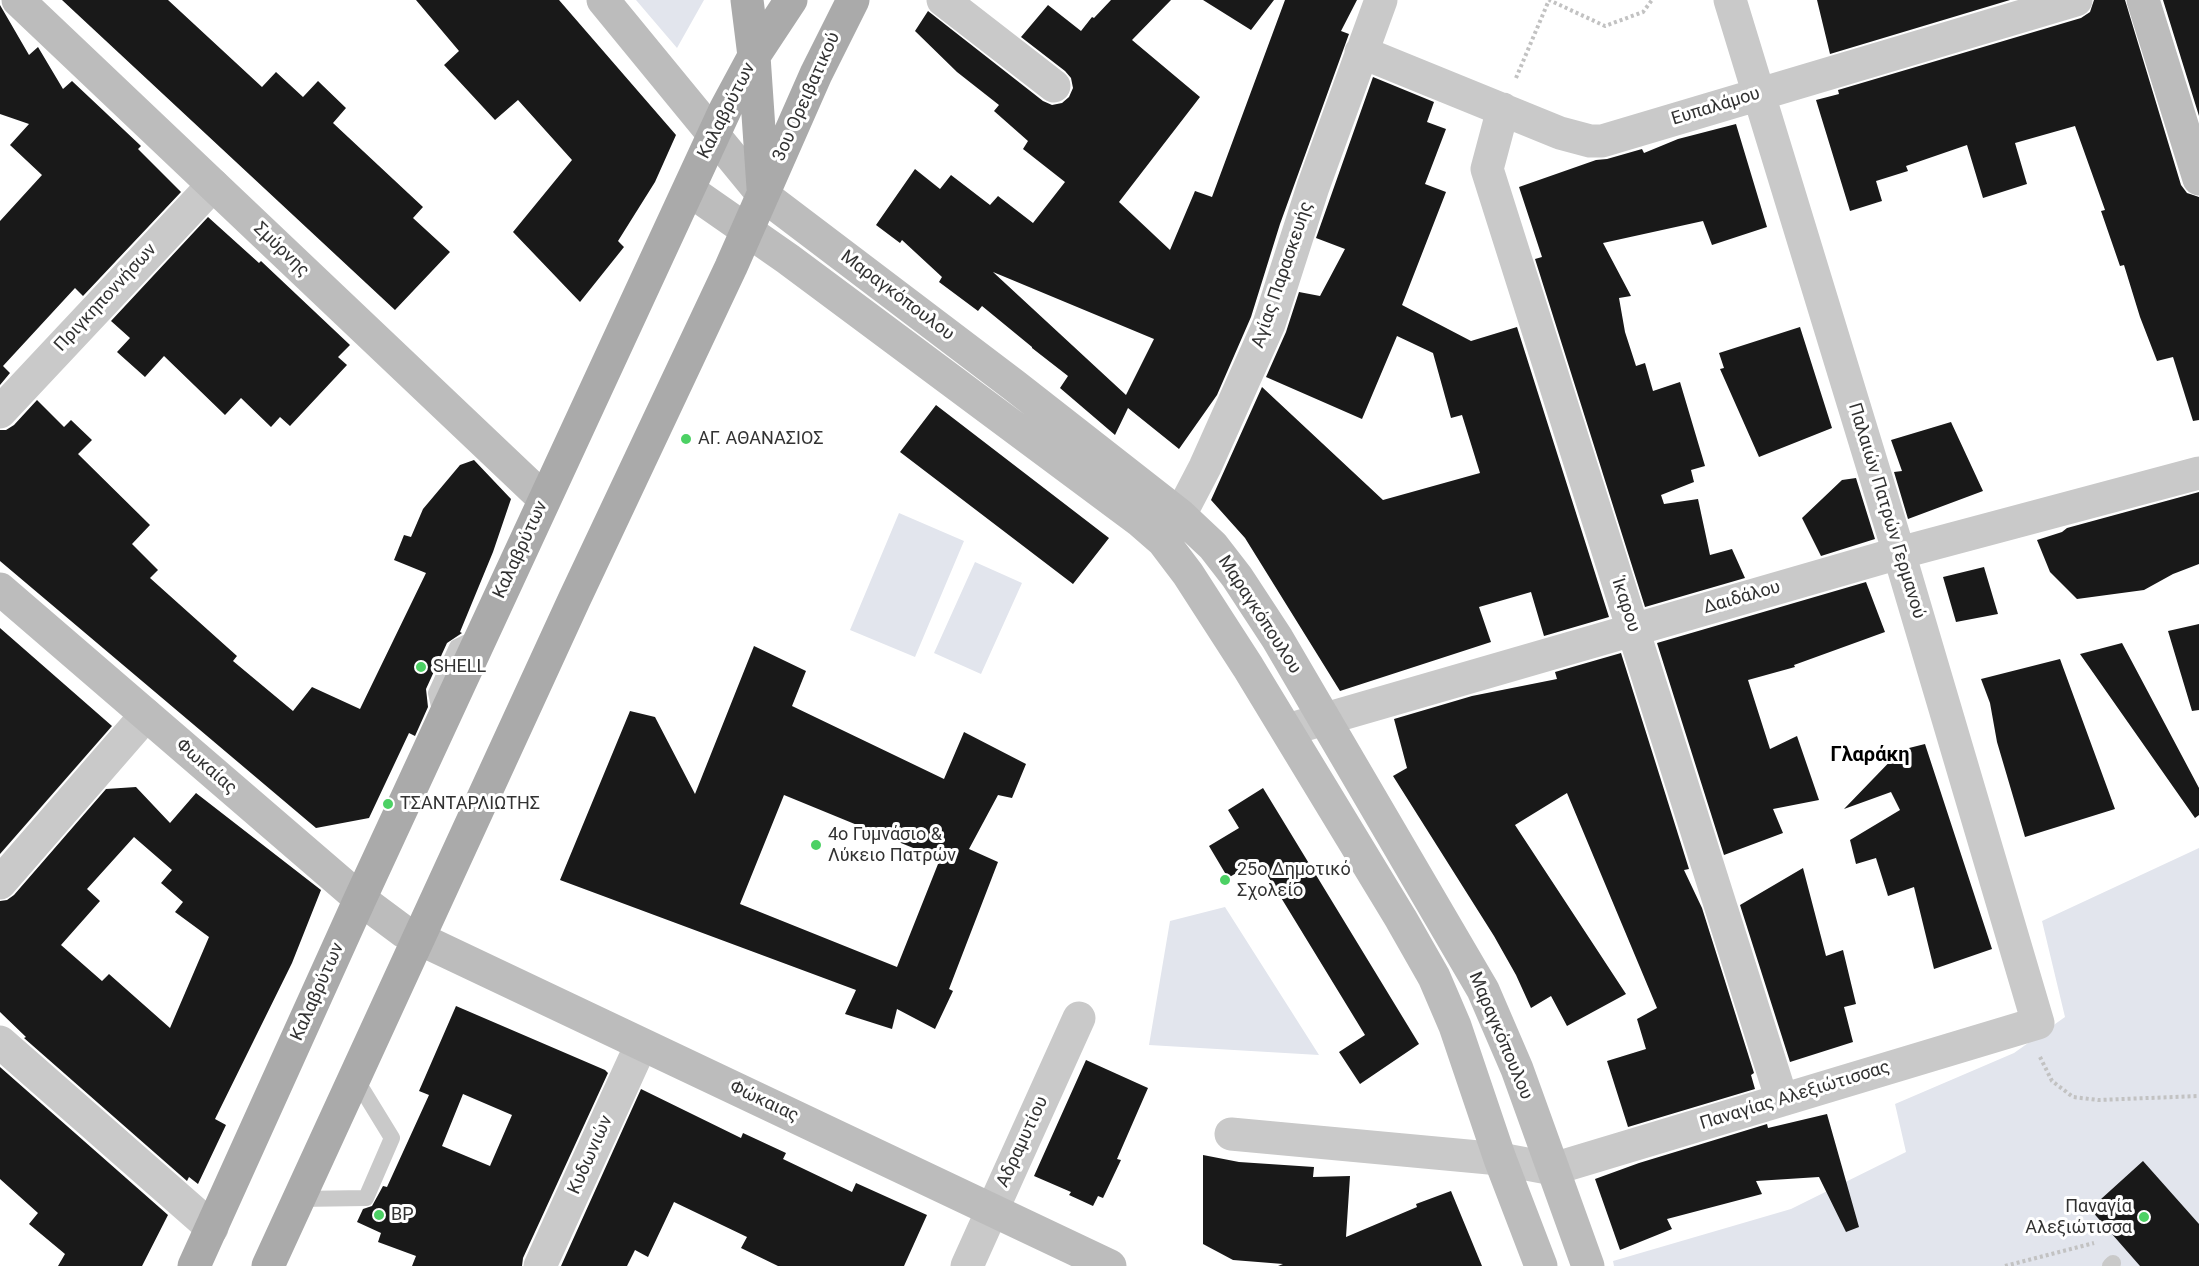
<!DOCTYPE html>
<meta charset="utf-8">
<style>
body{margin:0}
canvas{display:block;background:#fff}
</style>
<canvas width="2199" height="1266"></canvas>
<script>
const c = document.querySelector('canvas').getContext('2d');
c.lineJoin = 'round';
function fill(path, color) {
  c.fillStyle = color;
  c.fill(path, 'evenodd');
}
function toPath(rows) {
  const path = new Path2D();
  for (const r of rows) {
    path.moveTo(r[0], r[1]);
    for (let i = 2; i < r.length; i += 2) path.lineTo(r[i], r[i + 1]);
  }
  return path;
}
function strokePath(path, color, width, dash) {
  c.strokeStyle = color;
  c.lineWidth = width;
  c.lineCap = dash ? 'butt' : 'round';
  c.setLineDash(dash || []);
  c.stroke(path);
}
function drawText(font, color, halo, rows, align = 'center') {
  c.font = font + ' Roboto,sans-serif';
  c.lineWidth = 6;
  c.setLineDash([]);
  c.textBaseline = 'middle';
  c.strokeStyle = halo;
  c.fillStyle = color;
  for (const [text, x, y, turn = 0] of rows) {
    c.save();
    c.translate(x, y);
    c.rotate((+turn || 0) * Math.PI / 180);
    c.textAlign = isNaN(turn) ? turn : align;
    if (halo) c.strokeText(text, 0, 0);
    c.fillText(text, 0, 0);
    c.restore();
  }
}
const green = toPath([
 [636,0,704,0,677,48],
 [899,513,964,541,915,657,850,630],
 [975,562,1022,583,981,674,934,653],
 [2199,848,2199,1266,1614,1266,1613,1261,1791,1209,1906,1152,1895,1104,2014,1053,2065,1017,2042,921],
 [1225,907,1319,1055,1149,1045,1170,921]
]);
const building = toPath([
 [62,0,168,0,262,87,276,72,303,97,318,81,346,108,333,123,423,207,413,218,450,252,395,310],
 [416,0,559,0,676,135,655,182,618,241,624,247,580,302,513,232,572,160,518,100,495,120,444,65,459,51],
 [1111,0,1171,0,1132,40,1200,97,1119,202,1170,250,1195,191,1212,197,1285,0,1357,0,1341,31,1349,34,1280,224,1251,317,1217,395,1179,449,1128,408,1115,435,1060,388,1068,376,1032,348,1032,347,982,306,978,311,939,282,942,277,902,240,900,243,876,225,915,169,940,189,951,175,990,205,998,196,1033,223,1065,182,1023,149,1028,141,994,111,999,105,957,72,915,31,928,11,1043,101,1052,105,1062,103,1069,97,1073,88,1071,78,1065,71,1021,37,1048,5,1081,31,1092,17,1094,18],
 [993,272,1154,339,1126,395],
 [1203,0,1274,0,1251,30],
 [1817,0,2010,0,1830,54],
 [2094,0,2125,0,2181,185,2187,193,2199,197,2199,420,2193,421,2173,357,2157,361,2140,317,2124,265,2120,266,2101,211,2105,210,2075,126,2015,143,2027,184,1983,198,1967,145,1906,166,1908,171,1876,181,1882,201,1850,211,1816,100,1839,94,1838,90,2081,18,2090,12],
 [2163,0,2199,0,2199,116],
 [0,5,29,55,38,47,63,89,72,81,141,146,138,149,181,192,83,296,75,288,3,366,10,373,0,385,0,221,42,175,10,145,29,124,0,114],
 [1373,77,1434,102,1427,122,1446,129,1425,184,1446,192,1402,305,1471,341,1517,327,1609,617,1544,636,1531,592,1479,607,1491,642,1340,691,1245,538,1211,500,1262,387,1383,500,1480,473,1462,415,1451,418,1433,353,1397,336,1362,419,1266,377,1286,332,1299,292,1320,296,1345,249,1316,238],
 [1736,124,1767,227,1712,245,1703,221,1603,243,1631,296,1619,298,1625,332,1636,366,1645,363,1653,391,1680,382,1705,466,1691,470,1694,482,1661,495,1664,504,1698,499,1710,555,1732,549,1745,578,1645,607,1535,259,1542,257,1519,187,1596,160,1607,159,1642,149,1644,153,1678,139],
 [208,217,259,263,261,261,350,345,338,357,347,365,290,426,280,417,271,427,241,398,225,415,164,356,145,377,117,352,130,338,111,321],
 [1800,327,1832,428,1759,457,1720,369,1724,368,1719,353],
 [37,400,64,427,71,420,92,440,78,454,150,525,132,544,158,570,150,578,237,656,233,661,293,711,312,687,360,709,426,573,394,560,404,535,411,537,423,509,460,465,474,460,511,499,493,552,460,632,462,633,447,643,426,689,428,707,415,736,409,733,369,818,316,828,0,561,0,430,6,430,14,425],
 [936,405,1109,538,1073,584,900,452],
 [1951,422,1983,491,1908,519,1894,472,1902,471,1891,440],
 [1856,478,1875,539,1821,556,1802,518,1842,480],
 [2199,492,2199,564,2173,574,2144,590,2077,599,2050,572,2037,540,2062,532,2067,528],
 [1984,567,1998,614,1956,622,1943,577],
 [1866,582,1885,632,1794,665,1795,667,1748,680,1770,749,1797,736,1819,800,1773,809,1783,833,1724,855,1657,643],
 [2199,624,2199,710,2192,711,2168,631],
 [0,628,112,726,0,854],
 [2122,643,2199,788,2199,815,2195,818,2080,654],
 [754,646,806,671,792,706,944,779,964,732,1026,764,1012,798,998,795,969,849,998,862,949,989,953,991,935,1029,897,1009,892,1029,845,1014,856,990,560,880,630,711,655,717,695,794],
 [784,795,940,859,897,967,740,904],
 [1621,653,1689,869,1684,870,1702,908,1754,1073,1751,1075,1755,1089,1628,1127,1607,1061,1646,1049,1637,1019,1657,1008,1567,793,1515,825,1626,994,1567,1026,1551,996,1531,1008,1516,975,1494,936,1393,776,1407,768,1394,719,1472,696,1557,679,1555,672],
 [2060,659,2115,809,2025,837,1997,742,1990,703,1981,679],
 [1925,744,1992,949,1934,969,1914,887,1888,896,1876,858,1856,864,1850,840,1900,810,1891,792,1844,809,1901,750],
 [136,787,170,823,196,793,321,890,292,963,215,1119,226,1125,198,1184,189,1177,187,1181,24,1038,26,1037,0,1012,0,901,7,900,14,895,106,789],
 [134,837,172,870,161,883,183,902,175,912,209,937,170,1028,109,974,102,981,61,945,100,901,87,889],
 [1263,788,1419,1044,1360,1084,1339,1052,1365,1035,1258,860,1228,878,1209,846,1239,828,1228,810],
 [1803,868,1826,956,1843,950,1856,1004,1844,1007,1853,1042,1790,1062,1740,905],
 [456,1006,605,1070,608,1073,523,1258,522,1266,412,1266,416,1256,378,1242,381,1233,357,1222,363,1209,372,1206,383,1186,387,1187,429,1095,419,1091],
 [463,1094,512,1115,490,1166,442,1146],
 [1086,1060,1148,1088,1117,1159,1121,1160,1103,1198,1098,1196,1093,1206,1069,1195,1071,1192,1034,1176],
 [0,1067,168,1215,142,1266,58,1266,65,1254,29,1224,38,1213,0,1179],
 [641,1089,741,1138,743,1133,786,1153,783,1159,852,1192,856,1183,927,1215,904,1266,778,1266,741,1248,747,1237,674,1202,648,1257,635,1250,627,1266,561,1266],
 [1827,1114,1859,1227,1846,1232,1819,1177,1756,1181,1762,1194,1667,1219,1672,1229,1620,1250,1595,1179,1639,1163,1767,1124,1768,1128],
 [1203,1155,1239,1162,1314,1167,1313,1177,1350,1176,1346,1237,1417,1207,1416,1204,1451,1191,1482,1266,1278,1266,1283,1264,1233,1260,1203,1244],
 [2143,1161,2199,1224,2199,1266,2140,1266,2090,1209]
]);
const path = toPath([
 [1516,78,1549,0,1605,26,1643,12,1652,0],
 [2040,1057,2052,1081,2073,1097,2098,1100,2199,1096],
 [2005,1266,2094,1243]
]);
const lane = toPath([
 [441,715,436,693,457,647,478,637],
 [298,1199,366,1198,392,1138,354,1076],
 [2110,1266,2113,1263]
]);
const street = toPath([
 [943,0,1054,86],
 [1361,52,1560,133,1590,141,1602,141,2076,0],
 [1503,109,1487,169,1782,1100],
 [0,412,213,185],
 [1165,537,1180,515,1205,467,1269,324,1313,187,1381,0],
 [1287,730,1899,553,2199,473],
 [0,883,146,715],
 [0,1042,212,1228],
 [1231,1134,1500,1159,1553,1169,2038,1023,1899,553,1730,0],
 [540,1266,641,1045],
 [967,1266,1079,1018]
]);
const secondary = toPath([
 [18,0,544,499],
 [603,0,763,195,1015,386,1180,515,1213,546,1237,577,1277,638,1483,990,1517,1069,1588,1266],
 [2143,0,2199,179],
 [689,190,788,259,1140,521,1163,541,1188,574,1248,667,1401,919,1434,977,1455,1026,1500,1159,1541,1266],
 [0,589,360,899,403,931,1110,1266]
]);
const primary = toPath([
 [747,0,754,56,763,188],
 [194,1266,360,899,726,108,754,56,791,0],
 [268,1266,574,600,731,267,816,74,853,0]
]);
const markers = [
 [686,439,6,"#4cd164"],
 [421,667,6,"#4cd164"],
 [388,804,6,"#4cd164"],
 [816,845,6,"#4cd164"],
 [1225,880,6,"#4cd164"],
 [379,1215,6,"#4cd164"],
 [2144,1217,6,"#4cd164"]
];
const streetNames = [
 ["3ου Ορειβατικού",807,97,-66],
 ["Ευπαλάμου",1716,107,-17],
 ["Καλαβρύτων",727,111,-63],
 ["Σμύρνης",281,250,44],
 ["Αγίας Παρασκευής",1283,275,-71],
 ["Μαραγκόπουλου",897,296,37],
 ["Πριγκηποννήσων",106,298,-47],
 ["Παλαιών Πατρών Γερμανού",1886,511,73],
 ["Καλαβρύτων",521,550,-65],
 ["Δαιδάλου",1742,598,-16],
 ["Ίκαρου",1625,605,72],
 ["Μαραγκόπουλου",1259,615,57],
 ["Φωκαίας",206,767,41],
 ["Καλαβρύτων",318,992,-66],
 ["Μαραγκόπουλου",1500,1036,67],
 ["Παναγίας Αλεξιώτισσας",1795,1096,-17],
 ["Φώκαιας",764,1102,25],
 ["Αδραμυτίου",1023,1142,-65],
 ["Κυδωνιών",591,1155,-66]
];
const poiNames = [
 ["ΑΓ. ΑΘΑΝΑΣΙΟΣ",698,439],
 ["SHELL",433,667],
 ["ΤΣΑΝΤΑΡΛΙΩΤΗΣ",400,804],
 ["4ο Γυμνάσιο &",828,835],
 ["Λύκειο Πατρών",828,856],
 ["25ο Δημοτικό",1237,870],
 ["Σχολείο",1237,891],
 ["Παναγία",2132,1207,"right"],
 ["Αλεξιώτισσα",2132,1228,"right"],
 ["BP",391,1215]
];
const neighbourhoodNames = [
 ["Γλαράκη",1870,756]
];
fill(green, '#e2e5ed');
fill(building, '#191919');
strokePath(path, '#c2c2c2', 4, [3, 3]);
strokePath(lane, '#c9c9c9', 16);
strokePath(street, '#c9c9c9', 33);
strokePath(secondary, '#bcbcbc', 33);
strokePath(primary, '#aaa', 33);
for (const [x, y, r, color] of markers) {
  const dot = new Path2D();
  dot.arc(x, y, r, 0, 2 * Math.PI);
  c.fillStyle = color;
  c.fill(dot);
  strokePath(dot, '#fff', 2);
}
drawText('18px', '#323232', '#fff', streetNames);
drawText('18px', '#323232', '#fff', poiNames, 'left');
drawText('bold 20px', '#000', '#fff', neighbourhoodNames);
</script>
